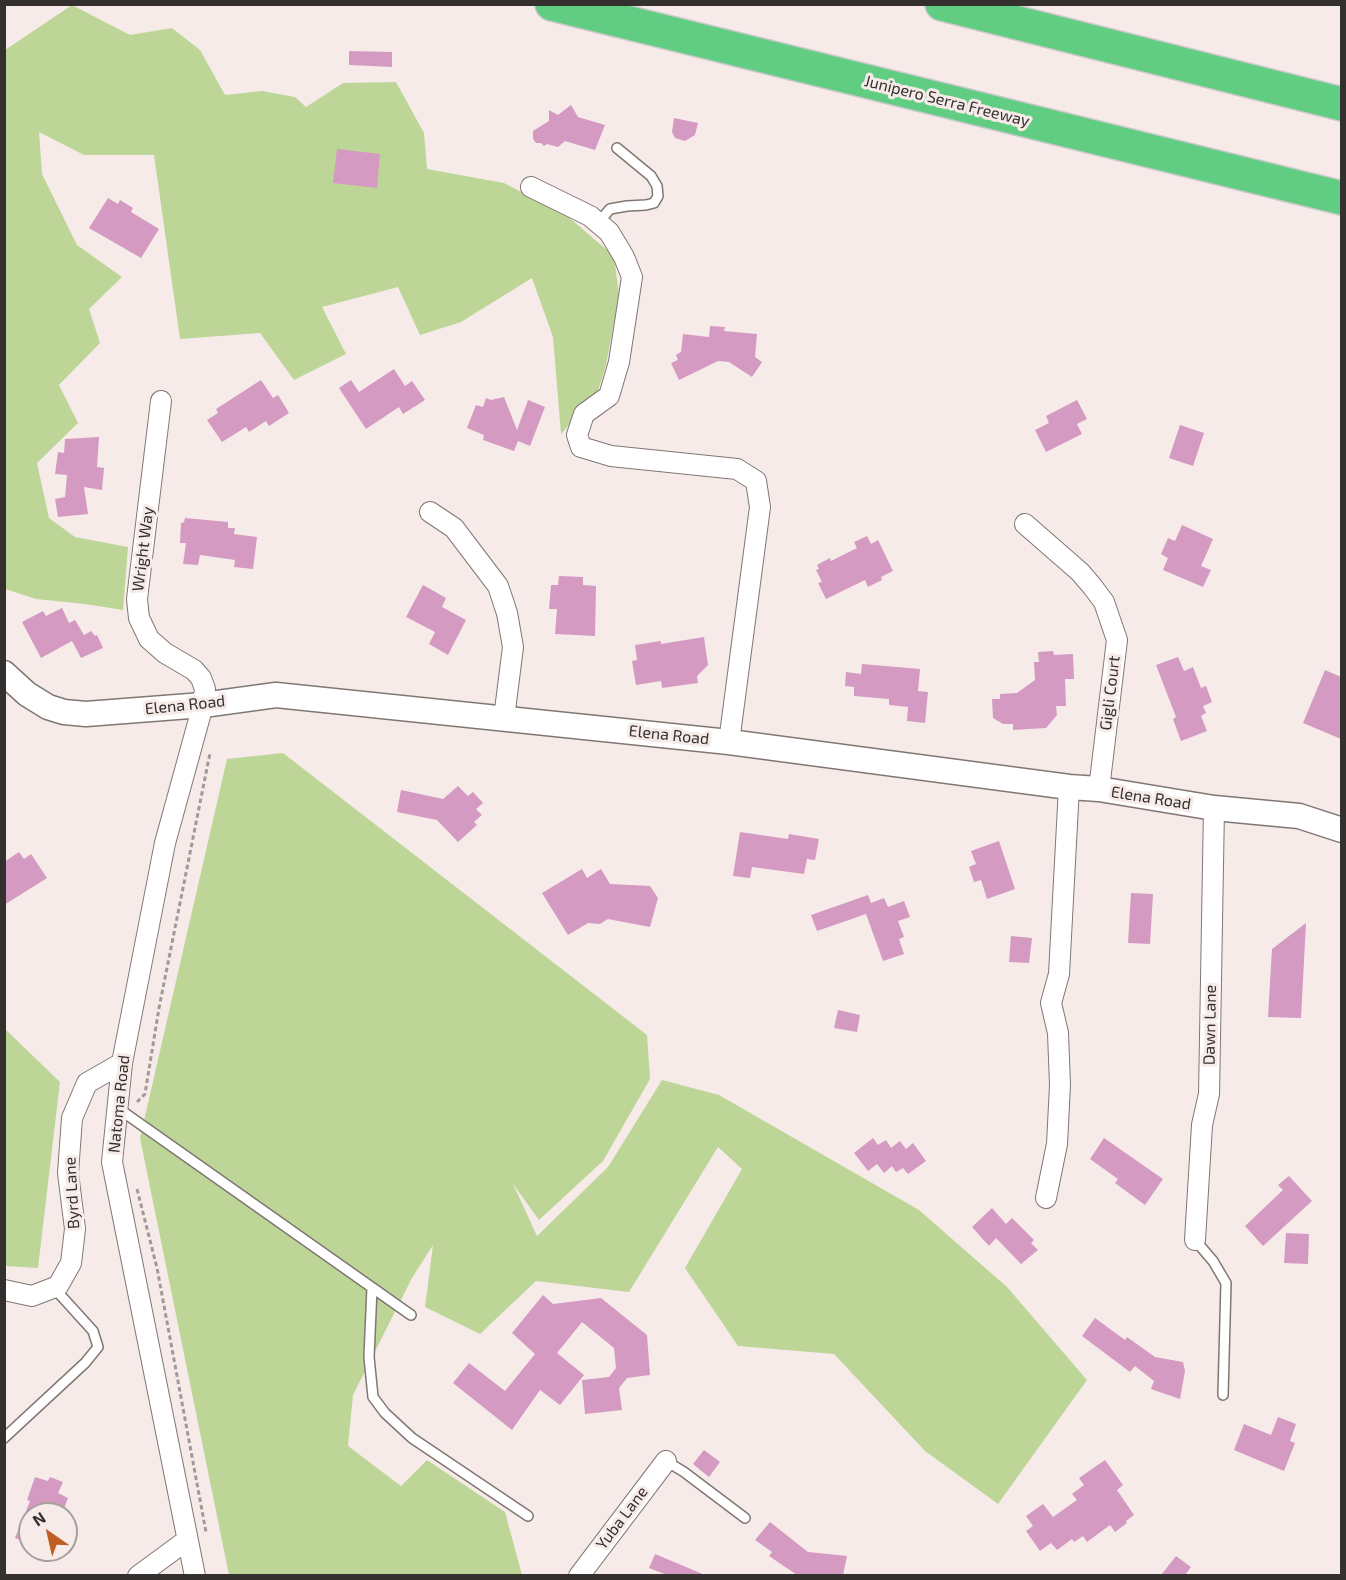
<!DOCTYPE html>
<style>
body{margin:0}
#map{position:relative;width:1346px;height:1580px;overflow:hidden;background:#f6ebe8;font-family:"Exo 2",sans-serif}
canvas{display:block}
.frame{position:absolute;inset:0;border:6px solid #33302e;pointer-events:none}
.north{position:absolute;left:18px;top:1502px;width:60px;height:60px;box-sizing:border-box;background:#f6ebe8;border:2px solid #a8a09e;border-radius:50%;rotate:326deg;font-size:16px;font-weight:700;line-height:24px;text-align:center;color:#33302e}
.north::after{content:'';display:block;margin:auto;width:21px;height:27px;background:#c05d24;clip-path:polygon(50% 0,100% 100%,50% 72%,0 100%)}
</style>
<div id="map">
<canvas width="1346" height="1580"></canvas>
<div class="frame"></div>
<div class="north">N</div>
</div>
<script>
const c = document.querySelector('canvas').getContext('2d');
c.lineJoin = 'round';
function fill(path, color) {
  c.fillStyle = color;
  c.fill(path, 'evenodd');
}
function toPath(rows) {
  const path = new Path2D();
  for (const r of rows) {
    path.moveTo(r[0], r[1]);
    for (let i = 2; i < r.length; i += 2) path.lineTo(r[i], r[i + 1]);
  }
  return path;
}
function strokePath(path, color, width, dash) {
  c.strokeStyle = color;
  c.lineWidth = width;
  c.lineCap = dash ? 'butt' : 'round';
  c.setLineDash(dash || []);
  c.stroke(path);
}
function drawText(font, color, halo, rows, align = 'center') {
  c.font = font + ' "Exo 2",sans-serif';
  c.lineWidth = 6;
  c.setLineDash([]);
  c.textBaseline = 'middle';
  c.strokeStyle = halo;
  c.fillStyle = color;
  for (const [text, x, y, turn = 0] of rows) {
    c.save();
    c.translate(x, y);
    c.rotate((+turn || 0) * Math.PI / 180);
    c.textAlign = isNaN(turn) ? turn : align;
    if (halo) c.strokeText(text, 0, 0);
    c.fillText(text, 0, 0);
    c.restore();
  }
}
const green = toPath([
 [72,5,130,35,172,28,200,50,225,95,262,91,295,97,306,107,343,83,396,82,424,133,427,169,504,183,566,215,614,256,619,295,606,365,597,394,561,434,553,337,532,278,461,322,420,335,398,287,322,307,346,354,294,380,260,333,180,339,154,155,84,155,39,132,42,174,77,245,122,277,89,309,100,343,59,385,78,423,37,463,49,518,75,537,128,547,123,610,85,604,36,599,5,589,5,50],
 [283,753,647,1035,650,1079,603,1161,539,1220,513,1184,537,1236,608,1167,662,1080,719,1095,919,1210,1007,1287,1087,1380,998,1504,925,1451,834,1354,738,1346,685,1268,742,1169,718,1147,629,1292,536,1281,480,1334,425,1307,433,1245,412,1278,353,1395,348,1446,401,1486,427,1460,505,1512,522,1575,229,1575,140,1138,227,759],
 [4,1028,60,1082,38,1268,5,1266]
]);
const building = toPath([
 [349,51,392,52,392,67,349,65],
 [571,105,578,117,605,125,595,150,565,141,558,147,547,144,544,146,541,143,536,143,533,139,533,131,549,121,549,110,558,115],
 [674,118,698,123,695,135,685,141,675,138,672,132],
 [337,149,380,154,377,188,333,183],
 [108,198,118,204,120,200,133,208,131,212,159,229,141,258,89,228],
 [710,326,725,327,724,331,757,334,755,357,762,362,752,377,729,362,718,361,679,380,671,363,678,360,676,355,681,352,683,334,709,337],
 [394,369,405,386,412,381,425,400,403,414,399,407,366,429,339,388,351,380,359,392],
 [261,380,273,398,278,395,289,413,269,426,266,421,249,432,246,427,222,442,207,420,218,413,216,409],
 [504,397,517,430,528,400,545,407,530,446,518,441,514,451,483,440,484,435,467,428,476,405,483,407,486,398,491,400],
 [1077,400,1087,419,1077,424,1082,434,1046,452,1035,430,1049,423,1046,416],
 [1180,425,1204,433,1193,466,1169,458],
 [99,437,97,467,104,468,102,490,84,487,88,514,58,517,55,499,65,497,67,475,55,474,58,452,64,453,65,439],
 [185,518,228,522,228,528,235,528,234,534,257,537,253,569,234,567,235,560,200,555,198,565,183,564,186,543,180,543,181,523,184,522],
 [1182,525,1213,539,1201,566,1211,570,1203,587,1163,570,1168,558,1161,554,1168,538,1175,541],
 [867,536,871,544,878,540,893,571,881,577,882,580,868,587,865,580,826,599,818,583,822,582,816,570,819,569,817,565,830,558,831,561,857,548,854,542],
 [559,576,583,577,583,585,596,586,595,636,555,634,557,609,549,609,551,585,558,585],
 [423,585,446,598,442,607,466,620,448,655,429,644,435,632,406,617],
 [62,608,69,623,75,620,84,635,91,631,95,636,97,635,103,648,81,658,72,641,41,658,22,622,43,611,46,616],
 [704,637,708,665,697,676,698,683,662,688,661,681,636,685,632,661,637,660,635,645,661,641,661,644],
 [1053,651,1054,655,1073,654,1074,679,1065,679,1066,706,1056,706,1057,715,1046,728,1013,730,1013,724,1003,724,993,718,992,699,1000,699,1000,694,1017,693,1035,680,1034,662,1039,662,1038,652],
 [1178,657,1184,671,1193,667,1201,688,1206,686,1212,702,1203,706,1206,713,1201,716,1207,731,1181,741,1173,719,1176,717,1156,665],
 [862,664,920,669,918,691,928,692,925,723,907,721,908,707,889,705,889,699,854,696,854,687,845,686,846,672,861,674],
 [1325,670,1341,677,1341,739,1303,723],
 [458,786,468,796,473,792,483,803,476,809,482,815,474,822,477,825,458,842,437,820,397,812,401,790,443,799],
 [740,832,788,839,789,834,819,839,815,860,807,859,804,874,752,867,750,878,733,876],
 [999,841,1015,889,987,899,981,880,974,882,969,867,976,864,971,851],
 [19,852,24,859,31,854,47,878,4,905,4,862],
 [582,869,587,878,601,869,610,884,650,886,658,898,650,927,608,919,600,924,588,923,568,935,542,893],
 [1131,893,1153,894,1150,944,1128,943],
 [868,895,871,903,884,898,888,907,904,901,910,917,898,921,904,937,899,939,904,954,883,961,866,914,817,931,811,915],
 [1306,923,1301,1018,1268,1017,1272,949],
 [1011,936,1032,938,1029,963,1009,962],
 [838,1010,860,1015,857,1032,834,1028],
 [873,1138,878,1145,886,1140,891,1148,900,1141,906,1149,913,1143,926,1161,908,1174,903,1168,896,1172,892,1166,884,1173,877,1164,868,1171,854,1153],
 [1104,1138,1163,1179,1145,1205,1115,1183,1118,1179,1090,1159],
 [1289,1176,1312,1201,1263,1246,1245,1226,1283,1190,1278,1185],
 [992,1208,1006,1224,1012,1218,1034,1240,1031,1243,1038,1250,1021,1264,996,1238,989,1246,972,1227],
 [1286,1233,1309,1234,1308,1264,1284,1263],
 [543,1295,553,1304,601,1298,647,1335,650,1375,627,1378,619,1388,622,1410,585,1414,582,1380,609,1377,616,1368,614,1348,582,1322,557,1353,584,1375,560,1405,540,1390,512,1430,453,1383,469,1363,505,1391,535,1354,512,1333],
 [1095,1318,1125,1340,1127,1337,1155,1357,1183,1362,1185,1371,1180,1399,1151,1389,1154,1381,1135,1366,1130,1372,1082,1336],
 [1278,1417,1296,1424,1290,1441,1295,1443,1284,1471,1234,1450,1244,1424,1271,1435],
 [704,1450,720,1462,709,1477,693,1464],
 [1105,1460,1123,1485,1117,1490,1134,1515,1126,1521,1127,1523,1115,1532,1110,1525,1087,1542,1083,1536,1074,1542,1072,1539,1057,1550,1051,1543,1040,1551,1026,1531,1033,1526,1026,1516,1043,1504,1053,1517,1077,1500,1072,1494,1084,1485,1079,1478],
 [35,1477,48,1481,50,1477,63,1482,58,1493,68,1498,62,1514,30,1514,30,1544,15,1538,30,1501,27,1500],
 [770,1522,808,1552,847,1556,843,1575,797,1575,769,1556,772,1552,755,1540],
 [655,1554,705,1575,667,1575,649,1568],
 [1176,1556,1191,1567,1185,1575,1161,1575]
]);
const path = toPath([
 [137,1102,145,1094,159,1008,210,753],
 [137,1189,157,1268,206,1532]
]);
const service = toPath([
 [598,223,610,209,627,206,646,205,654,203,658,196,657,186,651,176,617,148],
 [119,1109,411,1315],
 [1195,1240,1213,1261,1226,1283,1223,1395],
 [372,1288,369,1357,373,1397,385,1413,412,1438,528,1516],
 [4,1438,85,1363,98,1347,93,1331,54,1288],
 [666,1461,684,1472,745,1518]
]);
const minor = toPath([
 [531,187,590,216,609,232,624,257,632,277,619,362,609,396,584,414,577,435,581,447,611,456,737,469,756,481,760,507,729,742],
 [161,401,137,599,139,618,149,639,165,653,194,670,201,678,205,689,203,705,165,843,122,1063,112,1162,195,1576],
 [430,512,454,528,498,586,507,613,513,647,504,718],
 [1025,524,1080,572,1092,586,1104,602,1117,640,1099,789],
 [1046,1198,1057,1144,1060,1085,1058,1033,1051,1003,1059,974,1069,787],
 [1195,1240,1202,1125,1209,1094,1214,808],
 [4,1290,32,1296,58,1286,71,1263,75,1229,68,1173,72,1118,87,1083,122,1063],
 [138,1576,187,1540],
 [579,1576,666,1461]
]);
const tertiary = toPath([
 [4,673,27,694,48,707,64,712,86,714,203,705,276,695,729,742,1069,787,1099,789,1214,808,1299,816,1342,830]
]);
const motorway = toPath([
 [552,4,1342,198],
 [942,4,1342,104]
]);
const streetNames = [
 ["Junipero Serra Freeway",947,101,14],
 ["Wright Way",143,549,-83],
 ["Gigli Court",1110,693,-83],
 ["Elena Road",185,705,-6],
 ["Elena Road",669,735,6],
 ["Elena Road",1151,798,9],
 ["Dawn Lane",1210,1025,-89],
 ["Natoma Road",119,1104,-84],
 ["Byrd Lane",72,1193,-93],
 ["Yuba Lane",622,1518,-53]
];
fill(green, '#bdd698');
fill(building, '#d49ac2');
strokePath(service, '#807773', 12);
strokePath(minor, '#807773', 22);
strokePath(tertiary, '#807773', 27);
strokePath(motorway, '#cac9c9', 36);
strokePath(path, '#a19997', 3, [4.5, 3]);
strokePath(service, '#fff', 9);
strokePath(minor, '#fff', 20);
strokePath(tertiary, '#fff', 24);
strokePath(motorway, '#61cd83', 33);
drawText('16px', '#33302e', '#f6ebe8', streetNames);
</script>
